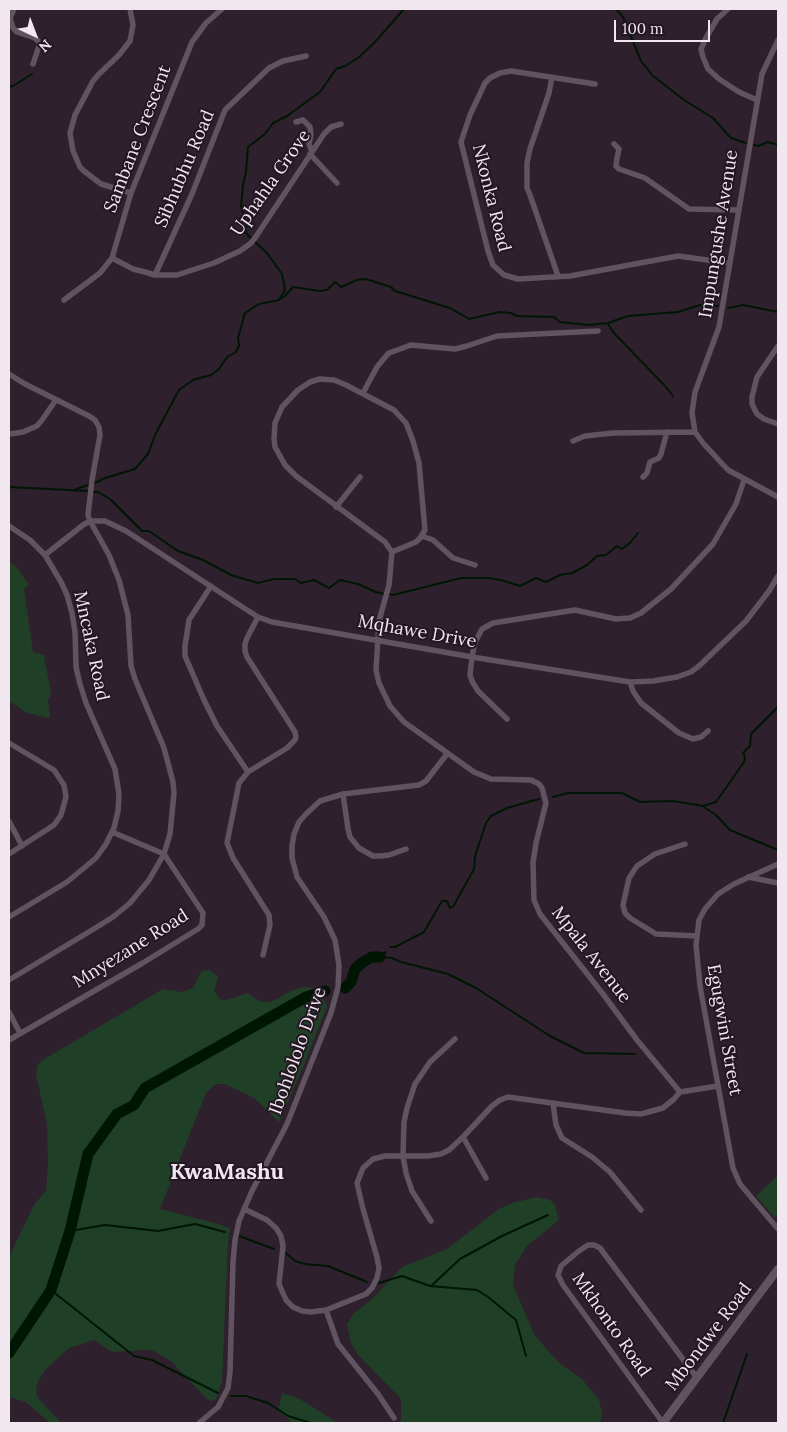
<!DOCTYPE html>
<style>
body{margin:0}
#map{position:relative;width:787px;height:1432px;overflow:hidden;background:#2e202d;font-family:Lora,serif}
canvas{display:block}
.frame{position:absolute;inset:0;border:10px solid #f0e7ef;pointer-events:none}
.north{position:absolute;left:10px;top:10px;width:50px;height:50px;-webkit-text-stroke:4px #241723;paint-order:stroke;rotate:137deg;font-size:14px;font-weight:700;line-height:20px;text-align:center;color:#f0e7ef}
.north::after{content:'';display:block;margin:auto;width:18px;height:22px;background:#f0e7ef;clip-path:polygon(50% 0,100% 100%,50% 72%,0 100%)}
.scale{position:absolute;left:614px;top:20px;width:96px;height:22px;box-sizing:border-box;border:2px solid #f0e7ef;border-top:0;padding-left:6px;font-size:15px;line-height:18px;white-space:nowrap;color:#f0e7ef;-webkit-text-stroke:4px #241723;paint-order:stroke}
</style>
<div id="map">
<canvas width="787" height="1432"></canvas>
<div class="frame"></div>
<div class="north">N</div>
<div class="scale">100 m</div>
</div>
<script>
const c = document.querySelector('canvas').getContext('2d');
c.lineJoin = 'round';
function fill(path, color) {
  c.fillStyle = color;
  c.fill(path, 'evenodd');
}
function toPath(rows) {
  const path = new Path2D();
  for (const r of rows) {
    path.moveTo(r[0], r[1]);
    for (let i = 2; i < r.length; i += 2) path.lineTo(r[i], r[i + 1]);
  }
  return path;
}
function strokePath(path, color, width, dash) {
  c.strokeStyle = color;
  c.lineWidth = width;
  c.lineCap = dash ? 'butt' : 'round';
  c.setLineDash(dash || []);
  c.stroke(path);
}
function drawText(font, color, halo, rows, align = 'center') {
  c.font = font + ' Lora,serif';
  c.lineWidth = 4;
  c.setLineDash([]);
  c.textBaseline = 'middle';
  c.strokeStyle = halo;
  c.fillStyle = color;
  for (const [text, x, y, turn = 0] of rows) {
    c.save();
    c.translate(x, y);
    c.rotate((+turn || 0) * Math.PI / 180);
    c.textAlign = isNaN(turn) ? turn : align;
    if (halo) c.strokeText(text, 0, 0);
    c.fillText(text, 0, 0);
    c.restore();
  }
}
const green = toPath([
 [9,561,18,569,29,585,24,589,33,652,44,655,51,694,48,700,50,717,48,718,27,713,9,701],
 [207,970,211,971,218,977,214,991,220,999,224,1000,234,998,247,993,259,1001,268,1002,277,999,293,990,303,987,312,988,323,998,327,1006,304,1065,279,1122,254,1098,225,1084,216,1084,206,1093,160,1209,211,1222,230,1228,228,1242,222,1382,216,1399,211,1401,207,1399,171,1361,154,1351,144,1350,112,1352,94,1340,69,1348,45,1370,38,1381,36,1393,39,1399,61,1423,50,1423,26,1402,9,1397,9,1257,34,1205,46,1190,48,1164,47,1125,36,1074,38,1065,41,1061,163,989,182,992,193,988,199,975,202,971],
 [778,1175,778,1214,775,1218,756,1196],
 [537,1197,550,1200,555,1205,559,1220,527,1246,515,1265,513,1285,535,1336,559,1363,582,1379,599,1400,602,1412,600,1423,392,1423,401,1421,401,1399,358,1355,351,1343,347,1324,354,1313,370,1301,402,1267,447,1249,499,1209,512,1203],
 [282,1394,290,1395,303,1401,338,1423,293,1423,278,1411]
]);
const stream = toPath([
 [616,9,623,17,641,61,652,75,684,100,713,118,731,138,746,143],
 [9,87,13,86,32,74],
 [754,145,758,146,768,142,778,145],
 [252,239,246,233,246,223,241,207,243,185,246,172,248,147,265,134,273,123,287,116,320,92,336,69,345,66,358,58,375,42,404,9],
 [280,299,285,296,293,287,320,291,327,290,335,282,341,287,357,280,366,279,391,287,395,291,450,308,469,319,500,312,511,313,517,316,554,317,560,322,589,325,608,323,628,316,678,312,700,305,718,306],
 [728,308,743,305,778,312],
 [608,324,614,333,665,386,673,396],
 [9,487,88,491],
 [76,489,100,481,102,479,135,469,148,454,155,435,179,390,193,380,211,375,219,369,227,357,236,352,239,346,238,338,245,313,259,304,279,300,285,290,282,274,267,253,255,242],
 [93,492,98,492,110,499,142,531,149,531,178,551,203,560,231,575,258,583,274,579,295,579,301,583,314,580,329,588,340,580,358,584,376,592,384,594],
 [389,594,393,595,461,578,488,578,501,580,520,586,536,578,546,582,560,575,572,573,587,565,597,556,606,555,617,546,622,549,630,543,638,533],
 [553,797,568,793,622,793,640,802,673,801,703,806,716,802,744,762,745,757,743,753,750,746,751,734,778,707],
 [704,807,716,815,730,830,778,850],
 [390,947,395,947,424,932,442,901,447,901,450,908,453,907,474,869,475,856,486,823,491,816,507,808,539,799],
 [380,957,392,958,401,962,448,974,476,988,550,1036,584,1053,635,1054],
 [381,957,386,952],
 [70,1231,105,1225,158,1231,195,1224,225,1232],
 [239,1236,274,1249],
 [286,1253,295,1261,305,1264,328,1266,367,1282],
 [379,1283,402,1276,430,1286,477,1290,488,1297,516,1320,526,1356],
 [431,1286,460,1259,502,1236,548,1215],
 [51,1290,134,1356,152,1360,218,1393],
 [231,1396,246,1396,268,1403,288,1416,311,1423],
 [723,1423,747,1354]
]);
const river = toPath([
 [345,988,351,982,355,969,363,962,372,957,380,957],
 [9,1353,51,1290,70,1231,88,1154,117,1114,134,1105,145,1088,306,997,325,991]
]);
const minor = toPath([
 [14,9,10,18,13,28,17,32,35,38,40,43,33,64],
 [130,9,133,25,130,41,119,55,99,74,93,81,75,115,70,133,73,151,80,167,84,171,101,184,131,193],
 [728,9,717,19,706,38,701,49,703,57,708,69,719,79,739,92,757,100],
 [778,40,762,74,719,327,695,392,692,413,695,432,703,443,728,470,778,497],
 [552,77,549,93,530,149,527,163,527,188,530,195,558,276],
 [595,84,511,71,500,73,490,78,485,83,470,115,461,142,488,251,493,265,504,275,518,279,570,276,678,256,729,263],
 [296,122,303,120,310,127,311,135,309,144,312,152],
 [614,144,619,149,617,158,616,166,619,169,645,178,689,209,739,210],
 [310,154,337,183],
 [112,258,133,269,145,272,155,275,177,275,214,263,240,251,251,243,255,238,324,134,331,127,341,124],
 [155,275,192,194,225,110,269,68,283,61,306,56],
 [64,300,100,273,112,258,131,193,192,42,206,23,222,9],
 [778,346,757,377,752,397,752,404,757,414,764,419,778,424],
 [9,374,25,384,89,416,95,420,99,427,100,435,92,480,88,515,90,521,109,555,119,580,128,615,131,666,135,679,164,748,173,782,174,793,170,834,164,854,149,880,130,903,113,917,97,927,9,980],
 [363,393,377,367,386,356,389,353,411,345,455,349,467,346,497,336,598,331],
 [9,434,23,432,37,426,42,420,56,400],
 [573,441,585,436,613,433,695,432],
 [643,477,647,473,650,462,659,458,661,454,667,432],
 [336,507,360,477],
 [9,526,30,540,45,555,61,582,67,595,72,613,75,632,76,667,80,684,86,703,115,769,119,794,118,811,114,828,106,844,96,858,67,882,9,917],
 [422,536,433,540,453,558,475,565],
 [392,552,416,542,420,538,425,530,419,463,413,441,406,423,394,410,346,385,334,380,320,379,310,382,298,390,282,407,275,423,274,439,275,447,285,465,296,476,385,542,392,552,389,585,379,621,376,670,379,683,390,706,404,722,474,772,491,779,531,780,539,784,542,788,546,803,536,843,533,863,534,900,540,914,603,994,637,1040,680,1092,718,1086],
 [45,555,83,525,90,521,105,521,126,531,244,608,258,617,272,622,472,657,630,682,653,681,677,677,691,672,699,666,746,621,769,591,778,576],
 [211,586,189,620,185,646,185,656,204,700,217,726,248,772,239,783,227,843,233,858,269,915,270,925,263,955],
 [630,682,633,691,641,703,679,733,693,739,701,737,708,731],
 [507,719,478,691,472,681,470,675,472,657,475,642,482,629,493,623,575,610,616,619,630,618,641,613,671,589,713,544,736,504,744,480],
 [9,743,54,770,64,785,66,797,61,815,54,825,9,854],
 [248,772,287,748,295,740,296,737,295,732,247,657,245,651,245,644,247,638,258,617],
 [343,794,348,829,350,837,359,848,373,856,381,856,389,855,406,849],
 [9,821,22,846],
 [685,844,655,854,637,866,629,878,623,905,625,913,630,918,656,934,697,936],
 [778,864,734,884,718,894,705,909,699,920,696,945,700,986,733,1168,740,1184,778,1229],
 [748,877,778,883],
 [9,1012,20,1033],
 [9,1040,141,964,198,929,202,925,203,913,164,854,112,832],
 [553,1103,556,1125,562,1138,592,1157,610,1172,641,1210],
 [463,1137,486,1178],
 [244,1209,267,1220,276,1228,281,1236,283,1246,279,1284,286,1300,293,1307,302,1311,311,1312,326,1310,366,1294,372,1288,377,1278,379,1268,377,1257,363,1209,357,1183,363,1168,373,1159,385,1156,428,1156,441,1154,449,1150,463,1137,492,1106,500,1100,508,1097,625,1113,641,1114,663,1108,674,1099,680,1092],
 [431,1221,412,1191,406,1173,403,1156,404,1122,407,1108,415,1084,430,1062,455,1039],
 [326,1310,338,1344,378,1394,394,1418],
 [199,1423,218,1407,228,1388,230,1372,233,1262,235,1240,239,1221,252,1191,287,1124,331,1013,338,987,339,965,335,940,324,917,297,877,292,858,292,846,294,834,299,822,306,814,320,801,343,794,419,785,426,781,447,754],
 [663,1423,563,1285,558,1275,561,1266,579,1251,588,1245,594,1245,600,1248,697,1378]
]);
const tertiary = toPath([
 [663,1423,778,1269]
]);
const streetNames = [
 ["Sambane Crescent",138,139,-69],
 ["Sibhubhu Road",185,169,-67],
 ["Uphahla Grove",271,183,-55],
 ["Nkonka Road",491,198,76],
 ["Impungushe Avenue",719,234,-81],
 ["Mqhawe Drive",417,632,10],
 ["Mncaka Road",91,646,78],
 ["Mnyezane Road",131,949,-32],
 ["Mpala Avenue",591,955,52],
 ["Egugwini Street",724,1030,80],
 ["Ibohlololo Drive",298,1051,-70],
 ["Mkhonto Road",611,1325,55],
 ["Mbondwe Road",709,1337,-53]
];
const districtNames = [
 ["KwaMashu",227,1173]
];
fill(green, '#203f27');
strokePath(stream, '#001604', 2);
strokePath(river, '#001604', 11);
strokePath(minor, '#625361', 5.5);
strokePath(tertiary, '#625361', 8);
drawText('18px', '#f0e7ef', '#241723', streetNames);
drawText('bold 22px', '#f0e7ef', '#241723', districtNames);
</script>
